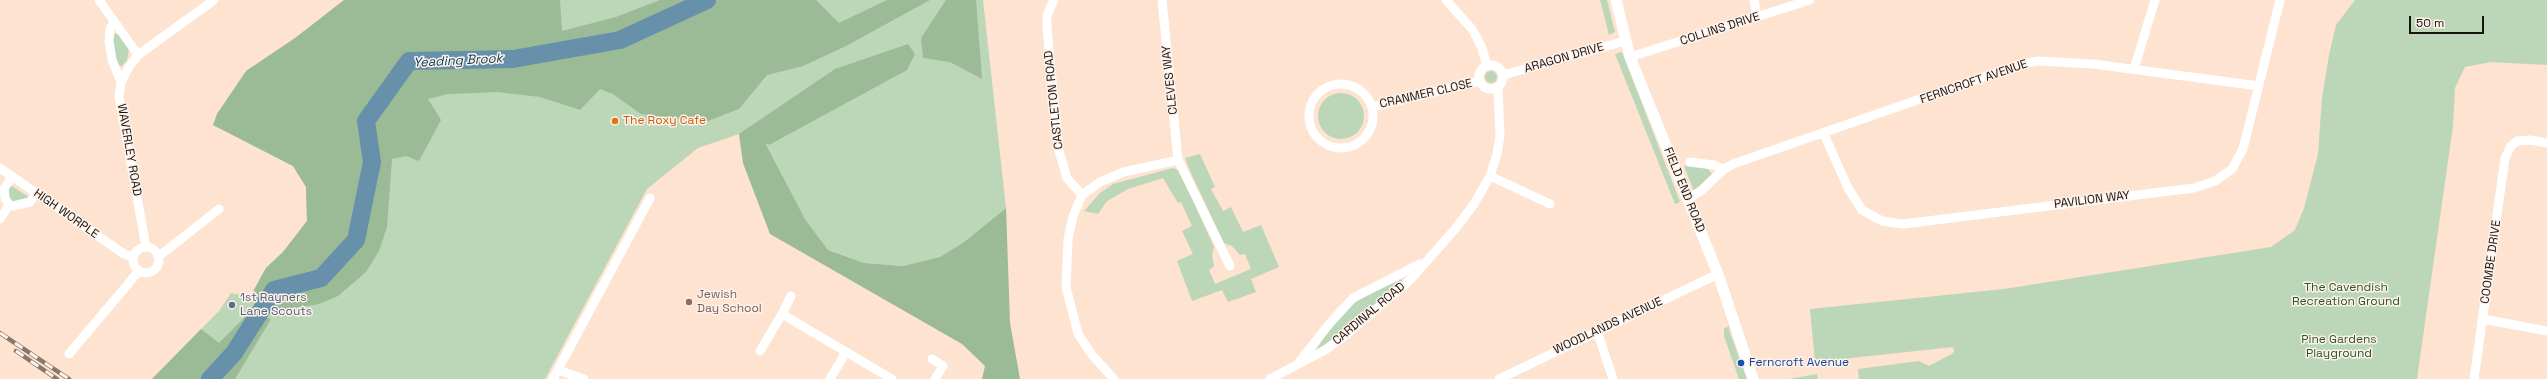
<!DOCTYPE html>
<style>
body{margin:0}
#map{position:relative;width:2547px;height:379px;overflow:hidden;background:#fde3d0;font-family:"Space Grotesk",sans-serif}
canvas{display:block}
.scale{position:absolute;left:2409px;top:16px;width:75px;height:18px;box-sizing:border-box;border:2px solid #1a120b;border-top:0;padding-left:5px;font-size:12px;line-height:14px;white-space:nowrap;color:#1a120b;-webkit-text-stroke:3px #fef3ec;paint-order:stroke}
</style>
<div id="map">
<canvas width="2547" height="379"></canvas>
<div class="scale">50 m</div>
</div>
<script>
const c = document.querySelector('canvas').getContext('2d');
c.lineJoin = 'round';
function fill(path, color) {
  c.fillStyle = color;
  c.fill(path, 'evenodd');
}
function toPath(rows) {
  const path = new Path2D();
  for (const r of rows) {
    if (r.length === 3) {
      path.moveTo(r[0] + r[2], r[1]);
      path.arc(r[0], r[1], r[2], 0, 2 * Math.PI);
      continue;
    }
    path.moveTo(r[0], r[1]);
    for (let i = 2; i < r.length; i += 2) path.lineTo(r[i], r[i + 1]);
  }
  return path;
}
function strokePath(path, color, width, dash) {
  c.strokeStyle = color;
  c.lineWidth = width;
  c.lineCap = dash ? 'butt' : 'round';
  c.setLineDash(dash || []);
  c.stroke(path);
}
function drawText(font, color, halo, rows, align = 'center') {
  c.font = font + ' "Space Grotesk",sans-serif';
  c.lineWidth = 3;
  c.setLineDash([]);
  c.textBaseline = 'middle';
  c.strokeStyle = halo;
  c.fillStyle = color;
  for (const [text, x, y, turn = 0] of rows) {
    c.save();
    c.translate(x, y);
    c.rotate((+turn || 0) * Math.PI / 180);
    c.textAlign = isNaN(turn) ? turn : align;
    if (halo) c.strokeText(text, 0, 0);
    c.fillText(text, 0, 0);
    c.restore();
  }
}
const green = toPath([
 [355,0,983,0,1006,208,964,242,940,257,903,266,864,263,828,250,805,219,764,143,739,134,698,148,647,189,545,379,152,379,219,311,231,293,250,297,266,268,283,252,307,221,306,187,293,166,213,125,217,114,248,74],
 [1600,0,1607,0,1615,32,1609,35],
 [2355,0,2547,0,2547,65,2491,62,2465,67,2455,88,2453,126,2417,379,1859,379,1858,369,1919,361,1929,366,1950,355,1954,352,1953,347,1815,362,1810,309,2004,289,2271,247,2295,230,2304,208,2318,154,2322,98,2329,55,2336,25],
 [115,34,118,34,129,49,127,60,122,66,115,64,112,36],
 [1622,52,1680,202,1675,204,1615,54],
 [1491,77,6],
 [1341,116,23],
 [1200,154,1215,187,1211,189,1223,211,1231,207,1243,232,1261,225,1279,267,1251,279,1256,292,1228,302,1222,290,1192,301,1177,261,1193,254,1182,231,1192,226,1181,202,1178,203,1163,178,1128,189,1107,201,1098,214,1084,211,1100,193,1113,184,1173,168,1178,170,1187,187,1214,247,1212,255,1214,266,1209,270,1215,284,1251,269,1245,254,1240,255,1232,246,1224,243,1190,171,1185,158],
 [1684,166,1707,168,1712,174,1694,191],
 [10,185,29,197,14,202,10,199,7,193],
 [1402,279,1403,281,1331,343,1315,351,1331,328,1353,304,1364,296],
 [1729,326,1729,330,1747,379,1739,379,1724,336,1724,329],
 [1817,374,1818,379,1789,379]
]);
const forest = toPath([
 [344,0,560,0,562,31,616,17,660,0,816,0,839,23,887,0,930,0,846,46,803,66,767,75,739,109,705,122,641,114,613,94,600,89,580,110,540,97,497,92,448,94,428,99,441,120,419,161,406,156,392,159,387,227,379,251,366,272,338,296,319,304,278,311,250,297,266,268,283,252,307,221,306,187,293,166,213,125,217,114,246,71,295,38],
 [946,0,976,0,982,79,950,62,923,58,921,38],
 [908,44,915,54,907,70,769,145,765,143,805,219,828,250,864,263,903,266,940,257,964,242,1006,208,1010,323,1020,379,982,379,985,366,962,344,770,234,743,163,739,134,835,69],
 [251,311,271,319,235,379,152,379,201,329,219,343]
]);
const river = toPath([
 [210,379,234,353,274,290,321,278,356,240,372,162,366,121,409,61,513,59,620,40,707,0]
]);
const minor = toPath([
 [99,0,138,55],
 [1054,0,1047,15,1047,28,1059,151,1067,178,1082,195],
 [1162,0,1178,160],
 [1446,0,1472,29,1482,48,1487,66],
 [1754,0,1757,17],
 [114,22,110,29,109,41,112,60,121,82],
 [1630,57,1810,0],
 [1491,77,12],
 [2134,69,2155,0],
 [1503,75,1625,41],
 [1341,116,32],
 [1372,107,1480,81],
 [1823,132,1848,188,1862,210,1882,221,1903,224,2194,188,2215,181,2232,169,2243,149,2280,0],
 [1690,162,1713,165,1724,169],
 [0,168,124,254,133,257],
 [12,176,4,189,5,198,9,205,13,206,30,202,36,193],
 [1490,176,1550,204],
 [1082,195,1100,182,1124,172,1178,160,1230,266],
 [1082,195,1073,216,1068,239,1066,287,1078,334,1092,355,1114,379],
 [1688,199,1702,190,1724,169,1733,164,2021,64,2038,61,2093,64,2259,86],
 [0,219,9,205],
 [146,247,119,97,121,82,129,67,138,55,214,0],
 [146,260,13],
 [158,257,219,209],
 [782,314,791,296],
 [2483,319,2547,331],
 [1597,331,1613,379],
 [760,351,782,314,892,379],
 [69,354,139,271],
 [932,359,943,366,935,379],
 [1299,362,1330,323,1353,298,1420,264],
 [558,370,584,379],
 [553,379,650,198],
 [830,379,846,352],
 [1270,379,1325,350,1347,334,1410,280,1456,228,1474,204,1490,176,1497,154,1500,136,1498,87],
 [1499,379,1718,274],
 [2474,379,2505,158,2511,146,2517,141,2530,140,2547,143]
]);
const tertiary = toPath([
 [1616,0,1630,57,1718,274,1753,379]
]);
const rail = toPath([
 [0,333,69,379],
 [16,351,57,379]
]);
const markers = [
 [615,121,4,"#e8710a"],
 [689,302,4,"#8d6e63"],
 [232,305,4,"#5c6f8a"],
 [1741,363,4,"#1a4fb4"]
];
const streetNames = [
 ["COLLINS DRIVE",1720,29,-18],
 ["ARAGON DRIVE",1564,58,-16],
 ["CLEVES WAY",1170,80,-96],
 ["FERNCROFT AVENUE",1974,82,-19],
 ["CRANMER CLOSE",1426,94,-13],
 ["CASTLETON ROAD",1054,100,-96],
 ["WAVERLEY ROAD",129,150,80],
 ["FIELD END ROAD",1684,190,68],
 ["PAVILION WAY",2092,200,-7],
 ["HIGH WORPLE",66,214,35],
 ["COOMBE DRIVE",2491,262,-82],
 ["CARDINAL ROAD",1369,314,-40],
 ["WOODLANDS AVENUE",1608,326,-25]
];
const foodNames = [
 ["The Roxy Cafe",623,121]
];
const parkNames = [
 ["The Cavendish",2346,288],
 ["Recreation Ground",2346,302],
 ["Pine Gardens",2339,340],
 ["Playground",2339,354]
];
const educationNames = [
 ["Jewish",697,295],
 ["Day School",697,309]
];
const serviceNames = [
 ["1st Rayners",240,298],
 ["Lane Scouts",240,312]
];
const transitNames = [
 ["Ferncroft Avenue",1749,363]
];
const waterNames = [
 ["Yeading Brook",458,61,-3]
];
fill(green, '#bcd6b8');
fill(forest, '#9bba96');
strokePath(river, '#6790aa', 18);
strokePath(minor, '#fff', 9);
strokePath(tertiary, '#fff', 11);
strokePath(rail, '#89786b', 4.5);
strokePath(rail, '#fef3ec', 3, [9]);
for (const [x, y, r, color] of markers) {
  const dot = new Path2D();
  dot.arc(x, y, r, 0, 2 * Math.PI);
  c.fillStyle = color;
  c.fill(dot);
  strokePath(dot, '#fef3ec', 1.5);
}
drawText('12px', '#1a120b', '#fef3ec', streetNames);
drawText('12px', '#c56008', '#fef3ec', foodNames, 'left');
drawText('12px', '#2b5626', '#fef3ec', parkNames);
drawText('12px', '#785e54', '#fef3ec', educationNames, 'left');
drawText('12px', '#4e5e75', '#fef3ec', serviceNames, 'left');
drawText('12px', '#164399', '#fef3ec', transitNames, 'left');
drawText('italic 13px', '#003954', '#fef3ec', waterNames);
</script>
